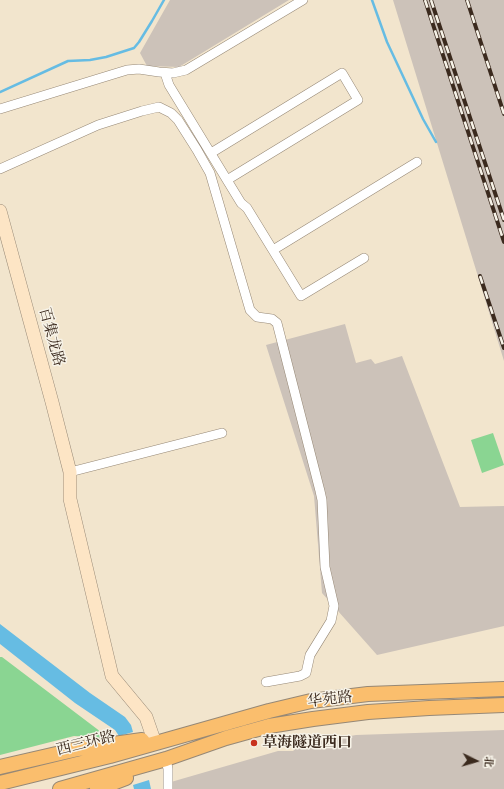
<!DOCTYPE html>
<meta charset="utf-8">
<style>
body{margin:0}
#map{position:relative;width:504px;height:789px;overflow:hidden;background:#f2e5cd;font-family:"Libre Bodoni","Noto Serif SC",serif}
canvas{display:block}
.north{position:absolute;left:456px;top:741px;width:40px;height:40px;-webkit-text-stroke:3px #f7f3e8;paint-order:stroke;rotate:95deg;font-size:11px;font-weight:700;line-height:16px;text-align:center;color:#3b2a1e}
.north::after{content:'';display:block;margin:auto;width:14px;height:18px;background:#3b2a1e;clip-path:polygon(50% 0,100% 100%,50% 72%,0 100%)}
</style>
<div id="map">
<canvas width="504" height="789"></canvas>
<div class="north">北</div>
</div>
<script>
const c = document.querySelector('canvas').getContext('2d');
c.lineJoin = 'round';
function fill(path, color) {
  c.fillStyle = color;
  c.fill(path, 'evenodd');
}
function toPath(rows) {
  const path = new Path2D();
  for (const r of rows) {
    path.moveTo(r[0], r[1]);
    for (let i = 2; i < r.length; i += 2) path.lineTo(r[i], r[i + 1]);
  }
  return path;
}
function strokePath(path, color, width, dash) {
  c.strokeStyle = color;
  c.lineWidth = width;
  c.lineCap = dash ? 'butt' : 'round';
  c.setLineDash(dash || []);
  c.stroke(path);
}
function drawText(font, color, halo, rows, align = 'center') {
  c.font = font + ' "Libre Bodoni","Noto Serif SC",serif';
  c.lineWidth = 3;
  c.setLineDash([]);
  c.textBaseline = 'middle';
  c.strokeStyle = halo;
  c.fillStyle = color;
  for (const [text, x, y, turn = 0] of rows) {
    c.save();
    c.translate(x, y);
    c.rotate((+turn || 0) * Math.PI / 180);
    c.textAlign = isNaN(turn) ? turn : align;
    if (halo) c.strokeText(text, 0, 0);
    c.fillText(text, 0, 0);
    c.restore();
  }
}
const industrial = toPath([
 [170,0,289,0,179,67,147,66,140,53],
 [393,0,504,0,504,361],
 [345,324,356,363,371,359,375,364,402,356,460,507,504,506,504,626,377,655,322,593,314,496,266,345],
 [504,730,504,789,170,789,171,782,278,751,293,751,300,745,356,735]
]);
const green = toPath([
 [493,433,504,465,482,473,471,440],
 [0,657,2,657,101,732,106,738,74,736,0,755]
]);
const water = toPath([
 [0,624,90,693,125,717,131,725,133,732,119,736,115,730,75,703,0,644],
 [149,780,151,789,134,789,133,785]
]);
const stream = toPath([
 [372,0,387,42,423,119,436,142],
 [0,92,68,61,90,60,106,57,134,48,139,42,152,21,164,0]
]);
const street = toPath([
 [165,73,169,85,241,203,247,208,301,296,364,258],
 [0,109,127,70,139,69,159,72,173,73,186,70,303,0],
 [211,153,342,73,358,100,227,180],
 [0,169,98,125,142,111,159,107,171,113,178,120,197,150,210,173,250,310,257,317,272,319,277,323,320,491,322,500,325,567,334,606,331,621,310,655,306,673,300,676,266,682],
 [273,250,417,162],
 [70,472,222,433],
 [166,759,168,769,168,789]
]);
const secondary = toPath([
 [0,211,52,402,70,472,70,499,112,676,146,717,155,743]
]);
const primary = toPath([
 [0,767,78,749,142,740],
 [0,783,110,756,269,711,311,701,368,694,504,689],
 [60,789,166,759,226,738,269,726,313,719,368,712,429,708,504,705],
 [97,789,126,778]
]);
const rail = toPath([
 [425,0,504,242],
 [431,0,504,220],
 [467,0,504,114],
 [480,276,504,348]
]);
const markers = [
 [254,743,4,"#c8321e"]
];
const streetNames = [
 ["百集龙路",51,337,75],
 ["华苑路",330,700,-7],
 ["西三环路",86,744,-14]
];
const poiNames = [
 ["草海隧道西口",262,743]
];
fill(industrial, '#ccc2b9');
fill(green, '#8ad592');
fill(water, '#66bce3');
strokePath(stream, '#66bce3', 2.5);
strokePath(street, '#968876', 10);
strokePath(secondary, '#968876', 14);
strokePath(primary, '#968876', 16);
strokePath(street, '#fff', 9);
strokePath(secondary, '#fde5c5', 13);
strokePath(primary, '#fabe6d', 14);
strokePath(rail, '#3b2a1e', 4);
strokePath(rail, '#f7f3e8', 2.5, [8]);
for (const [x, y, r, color] of markers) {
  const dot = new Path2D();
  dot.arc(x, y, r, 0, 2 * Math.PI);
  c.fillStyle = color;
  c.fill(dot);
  strokePath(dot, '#f7f3e8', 1.5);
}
drawText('15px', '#3b2a1e', '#f7f3e8', streetNames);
drawText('bold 15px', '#3b2a1e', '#f7f3e8', poiNames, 'left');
</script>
